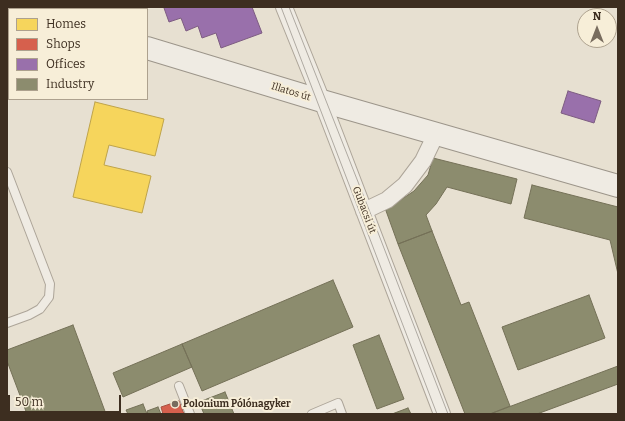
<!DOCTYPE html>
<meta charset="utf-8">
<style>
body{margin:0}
#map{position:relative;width:625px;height:421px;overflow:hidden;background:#e7e0d1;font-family:Bitter,serif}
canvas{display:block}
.frame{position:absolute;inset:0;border:8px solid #3d2e20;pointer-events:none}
.legend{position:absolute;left:8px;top:8px;width:140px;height:92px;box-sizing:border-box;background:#f7eed8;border:1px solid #ada18e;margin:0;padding:5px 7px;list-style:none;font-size:12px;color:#3d2e20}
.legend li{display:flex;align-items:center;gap:8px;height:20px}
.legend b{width:20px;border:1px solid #ada18e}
.north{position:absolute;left:577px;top:8px;width:40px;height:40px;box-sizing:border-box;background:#f7eed8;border:1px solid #ada18e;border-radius:50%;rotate:0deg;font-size:11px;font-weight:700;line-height:16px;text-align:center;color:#3d2e20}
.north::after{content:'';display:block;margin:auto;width:14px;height:18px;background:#786c5e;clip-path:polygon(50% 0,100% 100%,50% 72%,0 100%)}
.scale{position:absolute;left:8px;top:395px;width:113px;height:18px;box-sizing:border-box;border:2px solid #3d2e20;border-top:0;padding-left:5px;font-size:12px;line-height:14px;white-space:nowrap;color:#3d2e20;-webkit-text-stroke:3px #f7eed8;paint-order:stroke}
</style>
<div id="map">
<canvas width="625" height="421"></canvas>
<div class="frame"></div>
<ul class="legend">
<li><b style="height:11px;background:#f6d55c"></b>Homes</li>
<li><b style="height:11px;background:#d6604d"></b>Shops</li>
<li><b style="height:11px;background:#9970ab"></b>Offices</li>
<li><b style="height:11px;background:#8c8c6e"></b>Industry</li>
</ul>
<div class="north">N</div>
<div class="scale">50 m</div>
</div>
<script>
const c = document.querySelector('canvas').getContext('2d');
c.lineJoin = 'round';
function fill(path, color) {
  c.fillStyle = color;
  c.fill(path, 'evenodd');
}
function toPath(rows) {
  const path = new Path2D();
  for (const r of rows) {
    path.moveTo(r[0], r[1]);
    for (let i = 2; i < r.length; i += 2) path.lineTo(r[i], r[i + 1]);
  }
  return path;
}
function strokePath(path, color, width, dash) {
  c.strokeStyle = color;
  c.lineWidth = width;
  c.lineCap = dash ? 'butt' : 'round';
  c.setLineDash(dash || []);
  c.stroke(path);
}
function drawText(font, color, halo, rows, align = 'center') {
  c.font = font + ' Bitter,serif';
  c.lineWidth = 4;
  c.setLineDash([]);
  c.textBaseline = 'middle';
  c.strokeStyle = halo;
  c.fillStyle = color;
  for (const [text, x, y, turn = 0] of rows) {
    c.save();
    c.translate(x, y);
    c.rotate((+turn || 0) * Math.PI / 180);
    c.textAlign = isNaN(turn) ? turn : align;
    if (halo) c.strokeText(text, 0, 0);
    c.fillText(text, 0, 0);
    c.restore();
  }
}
const homes = toPath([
 [95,102,164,119,155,156,109,145,104,165,151,176,142,213,73,197,95,102]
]);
const shops = toPath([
 [179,401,184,414,163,414,161,407,179,401]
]);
const offices = toPath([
 [167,7,252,7,262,33,221,48,216,33,202,38,198,26,186,31,181,18,169,22,164,8,167,7],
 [568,91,601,101,594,123,561,113,568,91]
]);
const industry = toPath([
 [433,158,517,179,511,204,447,187,436,204,426,215,432,231,398,244,385,208,399,201,414,191,428,175,433,158],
 [532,185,618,207,618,274,610,240,524,218,532,185],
 [432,231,461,305,469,302,510,406,490,414,465,414,398,244,432,231],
 [333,280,353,327,202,391,182,344,333,280],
 [589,295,605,338,518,370,502,327,589,295],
 [73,325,106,414,27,414,7,361,7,350,73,325],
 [379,335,404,399,377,409,353,345,379,335],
 [182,344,192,367,123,397,113,373,182,344],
 [618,366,618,384,537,414,490,414,618,366],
 [225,392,234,414,204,414,199,402,225,392],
 [143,404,147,414,128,414,126,410,143,404],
 [158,407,161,414,148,414,147,411,158,407],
 [408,408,411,414,392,414,408,408]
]);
const lane = toPath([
 [7,22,9,16],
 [7,172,50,284,49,297,40,309,29,315,7,323],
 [179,386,190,414],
 [312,414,338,403,342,414]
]);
const street = toPath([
 [284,7,322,101,442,414],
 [364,211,387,200,405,185,423,161,436,134]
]);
const secondary = toPath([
 [7,9,9,9],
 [147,48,322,101,618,186]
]);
const tram = toPath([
 [281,7,437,414],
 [289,7,377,230,448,414]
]);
const markers = [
 [175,404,4,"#786c5e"]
];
const streetNames = [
 ["Illatos út",291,92,17],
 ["Gubacsi út",364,210,69]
];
const poiNames = [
 ["Polonium Pólónagyker",183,404]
];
fill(homes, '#f6d55c');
strokePath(homes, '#bea34a', 1);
fill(shops, '#d6604d');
strokePath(shops, '#a85140', 1);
fill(offices, '#9970ab');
strokePath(offices, '#7d5c81', 1);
fill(industry, '#8c8c6e');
strokePath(industry, '#747057', 1);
strokePath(lane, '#ada599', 10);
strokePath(street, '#ada599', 18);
strokePath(secondary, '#9c958a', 24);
strokePath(lane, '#efebe3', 8);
strokePath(street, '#efebe3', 16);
strokePath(secondary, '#efebe3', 22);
strokePath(tram, '#afaaa2', 1);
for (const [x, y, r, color] of markers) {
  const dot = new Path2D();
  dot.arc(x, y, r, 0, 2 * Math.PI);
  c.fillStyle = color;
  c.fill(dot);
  strokePath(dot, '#f7eed8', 1.5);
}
drawText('10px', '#3d2e20', '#f7eed8', streetNames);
drawText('bold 10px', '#3d2e20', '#f7eed8', poiNames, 'left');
</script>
